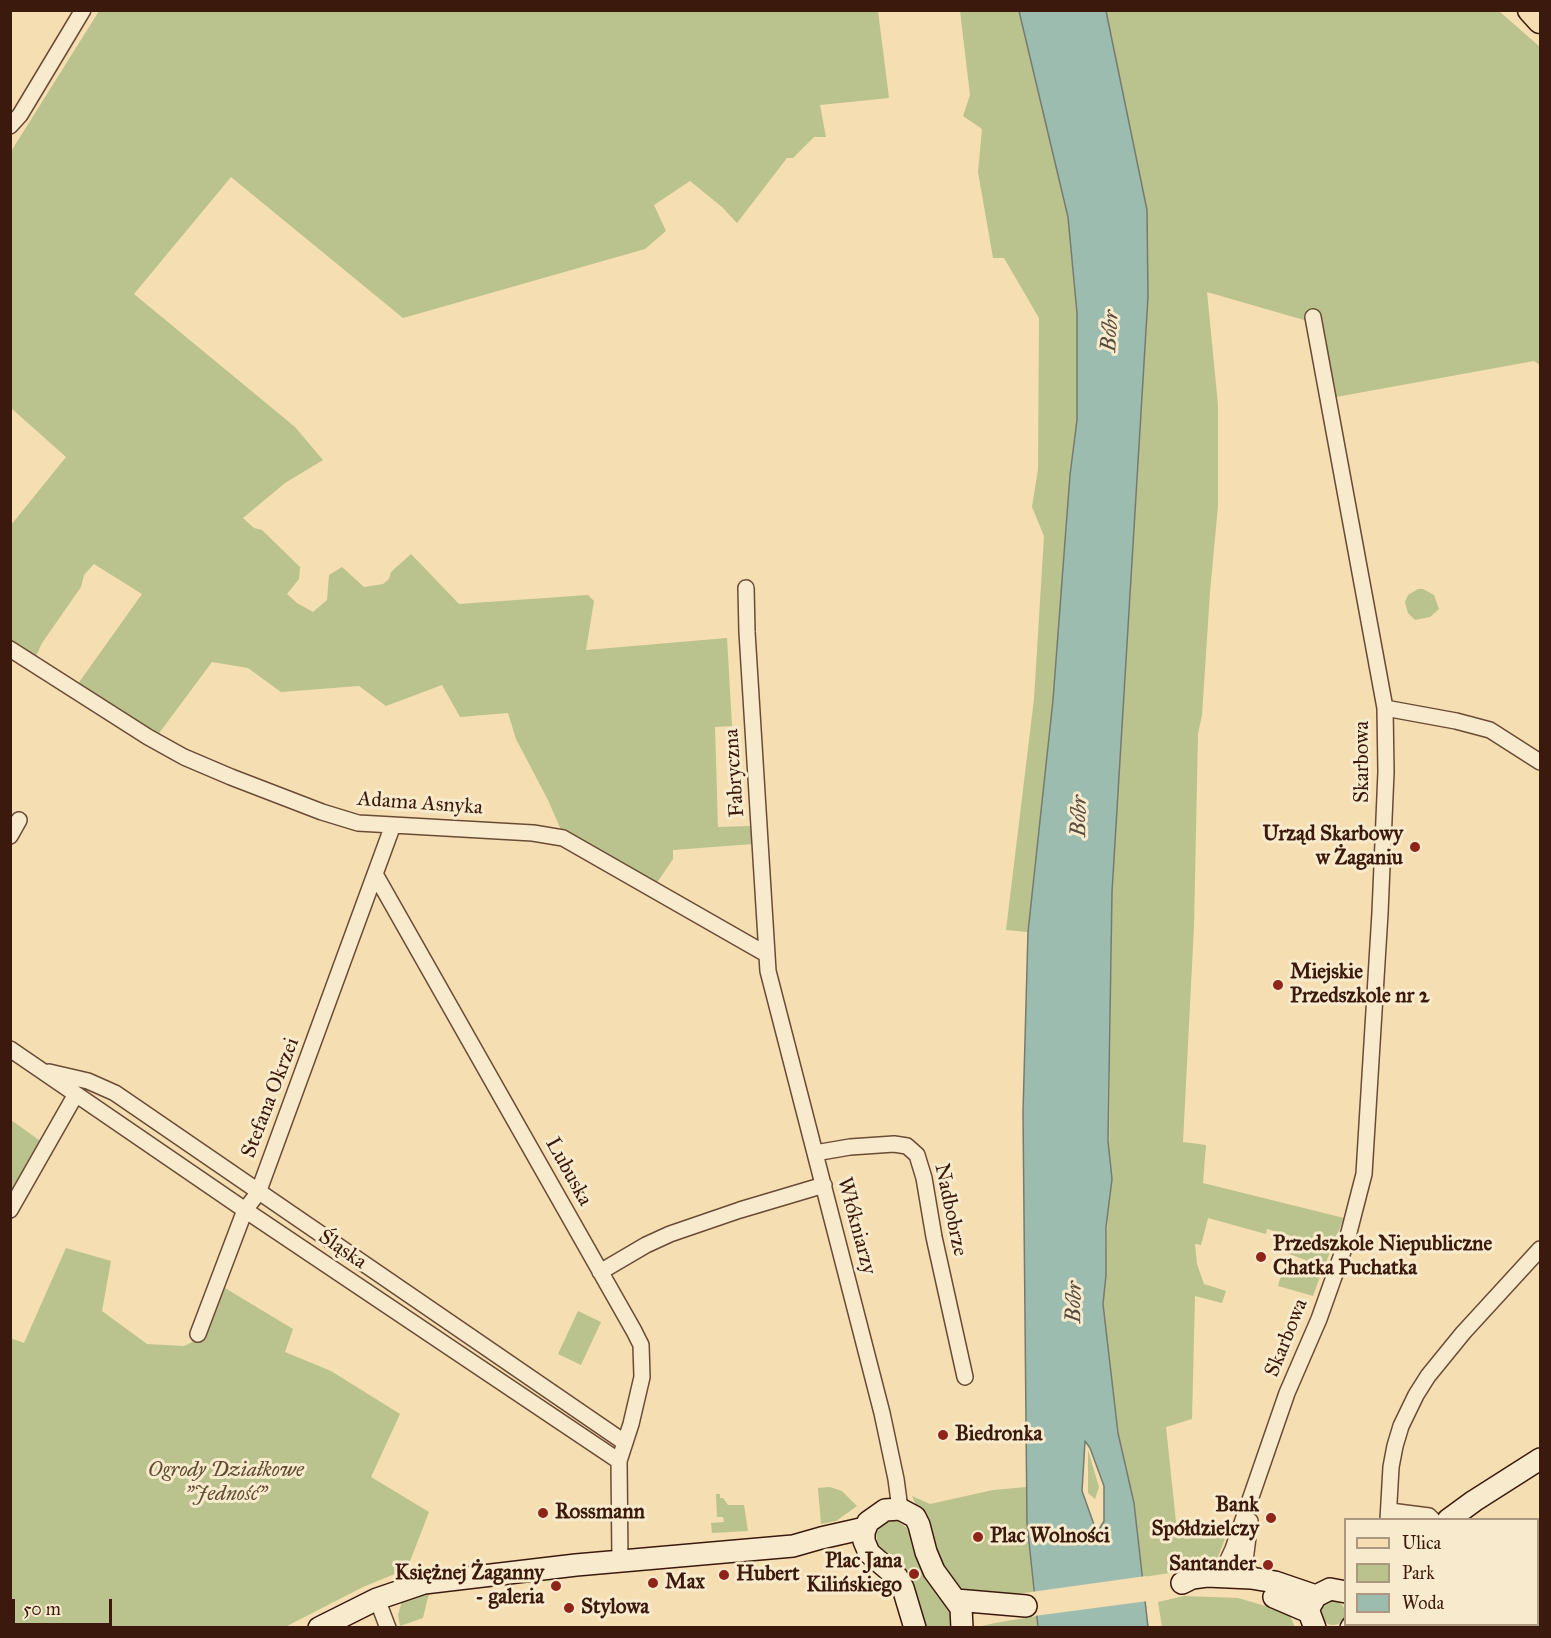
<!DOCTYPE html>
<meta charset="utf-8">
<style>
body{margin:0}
#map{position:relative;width:1551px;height:1638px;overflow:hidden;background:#f5deb1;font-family:"IM FELL Great Primer",serif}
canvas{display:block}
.frame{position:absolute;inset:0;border:12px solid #3b1a0d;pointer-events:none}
.legend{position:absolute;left:1344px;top:1518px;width:195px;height:108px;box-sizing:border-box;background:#f8eacc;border:2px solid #ac9780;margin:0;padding:8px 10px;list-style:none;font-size:18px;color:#3b1a0d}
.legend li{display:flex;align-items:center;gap:12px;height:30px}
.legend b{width:30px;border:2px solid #ac9780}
.scale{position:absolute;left:12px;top:1599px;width:100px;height:27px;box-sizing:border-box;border:3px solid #3b1a0d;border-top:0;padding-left:8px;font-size:18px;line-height:21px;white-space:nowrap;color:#3b1a0d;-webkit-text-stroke:4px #f8eacc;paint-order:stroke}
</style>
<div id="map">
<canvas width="1551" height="1638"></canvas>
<div class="frame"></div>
<ul class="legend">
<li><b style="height:8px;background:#f5deb1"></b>Ulica</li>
<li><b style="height:16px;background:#bac28d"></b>Park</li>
<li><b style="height:16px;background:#9dbcb0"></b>Woda</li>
</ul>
<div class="scale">50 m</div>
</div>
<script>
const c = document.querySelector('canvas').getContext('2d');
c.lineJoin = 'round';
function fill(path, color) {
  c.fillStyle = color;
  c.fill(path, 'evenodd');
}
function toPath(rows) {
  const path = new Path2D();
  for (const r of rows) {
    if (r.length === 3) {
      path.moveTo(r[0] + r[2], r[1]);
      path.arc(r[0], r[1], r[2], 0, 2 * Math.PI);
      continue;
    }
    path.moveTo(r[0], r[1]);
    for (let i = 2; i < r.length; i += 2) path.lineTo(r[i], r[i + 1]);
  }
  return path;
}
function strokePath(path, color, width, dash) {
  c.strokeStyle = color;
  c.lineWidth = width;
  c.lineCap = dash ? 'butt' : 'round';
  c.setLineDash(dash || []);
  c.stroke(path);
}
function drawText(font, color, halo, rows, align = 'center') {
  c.font = font + ' "IM FELL Great Primer",serif';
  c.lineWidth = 6;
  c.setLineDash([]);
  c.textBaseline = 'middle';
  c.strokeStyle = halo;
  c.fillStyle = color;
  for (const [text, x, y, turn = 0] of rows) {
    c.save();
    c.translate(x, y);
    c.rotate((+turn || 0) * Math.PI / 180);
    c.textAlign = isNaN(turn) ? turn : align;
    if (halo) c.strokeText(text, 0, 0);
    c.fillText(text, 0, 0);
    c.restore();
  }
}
const green = toPath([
 [99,11,878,11,889,98,820,105,826,137,814,137,793,158,787,158,737,223,722,207,690,181,654,205,666,231,645,249,403,318,231,177,134,294,295,427,323,460,285,483,243,518,254,528,262,530,300,567,299,579,287,594,297,603,313,612,327,600,329,575,342,567,364,587,383,584,389,579,391,572,411,554,459,604,588,595,594,601,586,650,727,638,732,726,715,727,718,827,752,826,753,844,673,850,673,859,652,890,564,837,548,800,516,739,508,713,460,717,442,685,386,706,359,686,281,692,248,668,212,662,154,740,75,688,142,594,94,564,84,575,81,587,42,643,33,663,11,647,11,525,66,457,11,408,10,153],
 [960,11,1019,11,1068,217,1077,313,1077,420,1070,475,1053,700,1028,932,1006,930,1034,699,1044,536,1032,507,1038,469,1039,318,1004,258,993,258,978,172,982,129,963,116,970,95],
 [1106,11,1499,11,1540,47,1540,365,1534,361,1336,397,1320,315,1304,320,1207,292,1218,405,1218,506,1210,592,1202,715,1198,734,1194,926,1183,1142,1206,1145,1203,1183,1344,1218,1324,1267,1287,1253,1292,1236,1267,1229,1266,1234,1208,1218,1201,1245,1195,1244,1197,1264,1204,1284,1226,1291,1222,1303,1195,1296,1192,1419,1166,1427,1176,1522,1225,1539,1217,1559,1204,1568,1143,1577,1134,1503,1118,1433,1103,1304,1106,1275,1109,1158,1112,892,1108,20],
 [1418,589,1423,589,1434,595,1439,609,1430,617,1415,620,1408,613,1405,602,1408,595],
 [11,1120,46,1145,11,1206],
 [66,1248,111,1261,102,1311,147,1344,184,1346,205,1336,225,1288,293,1329,285,1352,331,1371,400,1414,371,1477,429,1512,407,1569,363,1587,285,1627,11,1627,10,1338,24,1343],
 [1286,1258,1322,1271,1313,1296,1278,1286],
 [578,1311,601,1322,581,1365,558,1354],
 [1088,1450,1099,1487,1095,1499,1088,1493],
 [830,1487,842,1491,857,1506,836,1521,821,1524,818,1488],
 [1027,1487,1027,1523,1034,1592,1003,1595,963,1590,947,1577,912,1496,930,1504,993,1490],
 [716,1494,720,1494,720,1498,723,1498,728,1505,744,1505,748,1531,712,1533,711,1523,724,1522,723,1517,717,1517],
 [888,1521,898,1521,908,1529,953,1613,953,1627,920,1627,902,1573,878,1547,876,1533,883,1523],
 [431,1592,428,1597,423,1618,400,1626,398,1615,402,1601],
 [1184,1596,1238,1598,1262,1605,1290,1616,1295,1627,1162,1627,1158,1602],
 [1333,1613,12],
 [1037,1616,1038,1627,977,1627,995,1623],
 [1361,1624,1444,1625,1444,1628,1360,1628]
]);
const water = toPath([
 [1019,11,1106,11,1147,210,1148,297,1112,892,1108,1141,1112,1179,1106,1227,1106,1275,1103,1304,1118,1433,1134,1503,1148,1627,1038,1627,1027,1523,1023,1112,1028,932,1053,700,1070,475,1077,420,1077,313,1068,217,1019,11],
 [1085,1441,1090,1448,1104,1486,1104,1521,1097,1533,1082,1491,1085,1441]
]);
const pier = toPath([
 [1146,1576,1148,1601,1034,1616,1031,1592]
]);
const street = toPath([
 [10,126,20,115,83,10],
 [746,588,747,632,768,971,882,1413,896,1479,900,1509],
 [10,649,148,737,184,757,231,777,322,812,358,823,533,833,563,838,766,954],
 [1385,708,1456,721,1490,730,1540,762],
 [393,825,375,874,634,1331,641,1345,642,1377,631,1424,619,1461,620,1561],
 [10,836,19,820],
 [10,1049,245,1210,619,1461],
 [49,1072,88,1081,115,1093,624,1442],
 [815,1153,850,1147,894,1144,907,1146,917,1155,924,1178,934,1237,965,1377],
 [10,1210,76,1094],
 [600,1272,646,1245,670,1234,740,1210,824,1185],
 [198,1334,245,1210,258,1193,375,874],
 [1390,1511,1429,1516,1433,1520],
 [1388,1520,1391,1467,1395,1446,1401,1426,1416,1395,1428,1376,1463,1333,1540,1249],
 [1250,1521,1245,1561,1251,1578],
 [1221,1575,1233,1549,1287,1393,1319,1319,1347,1240,1364,1174,1380,913,1386,772,1385,708,1313,317],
 [377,1599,388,1628]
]);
const secondary = toPath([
 [1448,1520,1474,1501,1540,1459],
 [1182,1583,1192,1578,1207,1576,1251,1578,1275,1582,1316,1596],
 [1274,1597,1309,1612],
 [956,1600,1026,1606],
 [319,1628,377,1599,424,1583,576,1565,793,1546,821,1538,865,1528],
 [915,1628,903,1588,897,1577,869,1553,864,1541,864,1532,868,1522,885,1510,900,1509,915,1517,919,1525,926,1552,934,1571,961,1608,962,1628],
 [1315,1628,1309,1612,1310,1606,1316,1596,1330,1589,1346,1592],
 [1351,1628,1354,1624]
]);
const primary = toPath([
 [1530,10,1540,21]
]);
const markers = [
 [1415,847,6,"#8f2418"],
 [1278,985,6,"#8f2418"],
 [1261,1257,6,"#8f2418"],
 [943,1435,6,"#8f2418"],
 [543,1513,6,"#8f2418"],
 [1271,1518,6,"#8f2418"],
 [978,1537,6,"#8f2418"],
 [1268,1565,6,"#8f2418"],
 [914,1574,6,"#8f2418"],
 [724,1575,6,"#8f2418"],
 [653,1583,6,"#8f2418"],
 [556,1586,6,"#8f2418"],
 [569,1608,6,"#8f2418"]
];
const streetNames = [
 ["Skarbowa",1363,762,-90],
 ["Fabryczna",735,773,-94],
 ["Adama Asnyka",420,804,4],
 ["Stefana Okrzei",271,1098,-69],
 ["Lubuska",568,1172,61],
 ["Nadbobrze",950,1210,78],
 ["Włókniarzy",856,1226,75],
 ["Śląska",342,1250,34],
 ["Skarbowa",1287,1338,-68]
];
const poiNames = [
 ["Urząd Skarbowy",1403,835,"right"],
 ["w Żaganiu",1403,859,"right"],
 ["Miejskie",1290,973],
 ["Przedszkole nr 2",1290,997],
 ["Przedszkole Niepubliczne",1273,1245],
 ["Chatka Puchatka",1273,1269],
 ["Biedronka",955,1435],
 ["Bank",1259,1506,"right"],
 ["Spółdzielczy",1259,1530,"right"],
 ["Rossmann",555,1513],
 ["Plac Wolności",990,1537],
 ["Plac Jana",902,1562,"right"],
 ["Kilińskiego",902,1586,"right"],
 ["Santander",1256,1565,"right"],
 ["Księżnej Żaganny",544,1574,"right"],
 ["- galeria",544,1598,"right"],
 ["Hubert",736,1575],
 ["Max",665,1583],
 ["Stylowa",581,1608]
];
const parkNames = [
 ["Ogrody Działkowe",226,1471],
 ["\"Jedność\"",226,1495]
];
const waterNames = [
 ["Bóbr",1111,331,-86],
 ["Bóbr",1080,816,-89],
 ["Bóbr",1075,1302,-89]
];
fill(green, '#bac28d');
fill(water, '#9dbcb0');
strokePath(water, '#767b6f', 1.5);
fill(pier, '#f5deb1');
strokePath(street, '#6a4b36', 18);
strokePath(secondary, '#3b1a0d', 24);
strokePath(primary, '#3b1a0d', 27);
strokePath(street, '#f8eacc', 15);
strokePath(secondary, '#f8eacc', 21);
strokePath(primary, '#f5deb1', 24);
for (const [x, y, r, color] of markers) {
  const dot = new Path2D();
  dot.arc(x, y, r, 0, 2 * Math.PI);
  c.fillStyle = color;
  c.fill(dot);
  strokePath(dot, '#f8eacc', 2);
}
drawText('21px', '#3b1a0d', '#f8eacc', streetNames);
drawText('bold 21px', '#3b1a0d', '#f8eacc', poiNames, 'left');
drawText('italic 21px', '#614c33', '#f8eacc', parkNames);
drawText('italic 22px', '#584b3e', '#f8eacc', waterNames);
</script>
